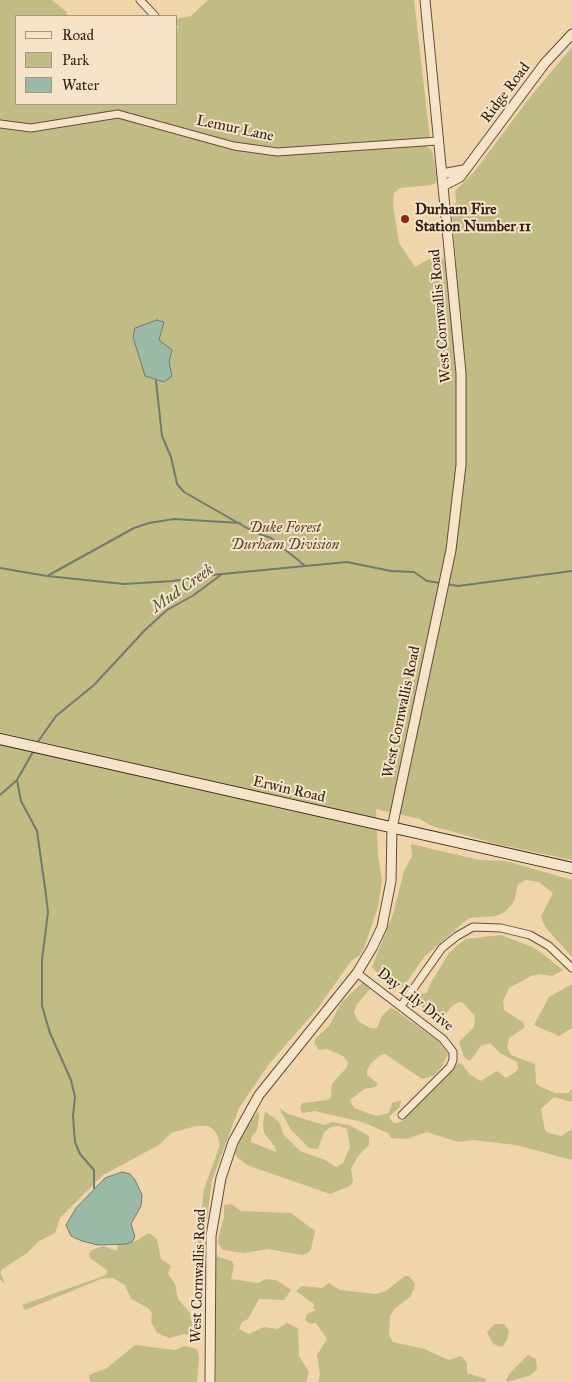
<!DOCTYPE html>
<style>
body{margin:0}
#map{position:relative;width:572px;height:1382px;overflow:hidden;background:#f0d5aa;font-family:"IM FELL Great Primer",serif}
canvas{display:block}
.legend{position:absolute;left:15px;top:15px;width:162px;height:90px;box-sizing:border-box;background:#f5e4c8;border:1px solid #a89680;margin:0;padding:6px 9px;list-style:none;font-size:15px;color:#352015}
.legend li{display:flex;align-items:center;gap:10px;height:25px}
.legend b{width:25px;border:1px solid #a89680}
</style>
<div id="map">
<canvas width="572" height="1382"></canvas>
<ul class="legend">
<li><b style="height:6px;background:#f5e4c8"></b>Road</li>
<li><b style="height:14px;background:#c1bb84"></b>Park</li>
<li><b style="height:14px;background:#9ab9a7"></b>Water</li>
</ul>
</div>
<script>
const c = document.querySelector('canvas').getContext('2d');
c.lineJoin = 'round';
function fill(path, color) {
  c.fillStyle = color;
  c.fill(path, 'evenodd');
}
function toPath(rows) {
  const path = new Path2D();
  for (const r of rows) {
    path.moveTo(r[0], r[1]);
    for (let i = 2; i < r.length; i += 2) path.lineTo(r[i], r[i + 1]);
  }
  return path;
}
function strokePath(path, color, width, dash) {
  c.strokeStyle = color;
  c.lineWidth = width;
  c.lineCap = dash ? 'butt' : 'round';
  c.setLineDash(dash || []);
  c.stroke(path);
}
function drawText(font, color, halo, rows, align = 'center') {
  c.font = font + ' "IM FELL Great Primer",serif';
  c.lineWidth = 4;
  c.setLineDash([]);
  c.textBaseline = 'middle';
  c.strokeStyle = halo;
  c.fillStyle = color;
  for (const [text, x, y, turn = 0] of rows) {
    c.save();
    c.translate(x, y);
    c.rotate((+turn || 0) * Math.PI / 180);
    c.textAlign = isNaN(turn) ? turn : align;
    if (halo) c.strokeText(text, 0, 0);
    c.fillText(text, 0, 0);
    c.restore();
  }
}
const green = toPath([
 [0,0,52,0,67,12,67,16,16,16,16,104,176,104,176,30,179,27,176,25,176,19,191,16,208,0,414,0,430,139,426,140,427,147,431,149,433,154,437,179,436,183,431,185,400,188,394,193,393,205,399,243,415,267,429,259,436,258,442,257,447,265,456,262,452,213,456,201,455,191,474,172,531,96,572,47,572,860,497,844,432,826,420,819,376,809,378,855,382,880,378,907,364,948,360,955,351,961,318,1008,269,1064,239,1108,212,1180,203,1252,200,1256,198,1243,204,1189,220,1145,217,1134,213,1129,208,1126,196,1126,171,1133,159,1145,103,1175,60,1218,55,1233,39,1241,27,1253,1,1270,1,1274,5,1284,0,1279],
 [411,844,479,860,506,861,572,880,572,957,546,928,542,920,541,916,553,893,539,882,526,880,518,884,514,902,505,912,496,916,469,918,425,956,403,987,394,988,386,983,372,967,393,914,404,871,412,856],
 [501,935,535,948,563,970,552,976,539,974,531,976,509,988,503,1001,504,1010,524,1023,524,1028,509,1038,507,1047,511,1055,535,1064,536,1083,539,1086,555,1093,568,1093,572,1089,572,1102,554,1097,541,1109,545,1130,548,1133,561,1136,572,1129,572,1160,516,1145,473,1140,458,1142,427,1132,407,1139,391,1138,388,1133,362,1122,315,1111,302,1113,300,1106,303,1103,327,1100,331,1097,332,1084,347,1067,348,1062,343,1056,327,1049,319,1050,314,1043,316,1038,329,1026,341,1003,363,982,370,989,357,1004,354,1012,358,1021,370,1028,377,1028,382,1016,390,1008,394,1009,439,1042,448,1054,441,1068,433,1076,422,1079,385,1054,381,1055,371,1063,367,1071,367,1075,378,1084,375,1087,364,1089,350,1100,354,1108,376,1116,389,1113,392,1103,401,1100,400,1107,389,1117,393,1123,397,1123,402,1121,458,1063,462,1064,469,1074,481,1081,497,1071,506,1078,514,1073,518,1069,517,1062,500,1053,490,1043,481,1046,470,1061,464,1057,459,1042,474,1027,475,1016,463,1003,459,1002,452,1006,445,1015,438,1020,428,1014,414,997,417,994,427,993,429,986,449,953,459,944,466,939],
 [572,984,572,1028,559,1036,534,1025,549,997],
 [279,1108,288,1114,324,1125,332,1122,349,1125,369,1136,369,1145,358,1156,351,1169,353,1182,350,1186,330,1194,247,1165,237,1157,235,1153,242,1135,258,1111,259,1116,257,1130,251,1138,251,1142,276,1152,275,1147,264,1133,263,1124,265,1111,279,1122,284,1135,300,1151,325,1160,336,1167,343,1163,350,1147,347,1129,339,1126,331,1127,324,1132,318,1149,309,1148,291,1130],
 [231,1204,241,1211,291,1213,315,1231,311,1249,308,1253,302,1255,268,1249,244,1253,223,1250,218,1243,219,1235,224,1218,224,1205],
 [149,1233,157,1239,161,1259,171,1266,168,1274,175,1284,178,1299,190,1313,194,1337,184,1334,169,1338,157,1333,151,1322,152,1313,148,1308,131,1299,125,1285,113,1278,101,1279,25,1310,22,1305,106,1275,107,1270,90,1258,89,1254,92,1250,103,1246,117,1251,119,1240,125,1237,134,1242],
 [215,1256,232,1261,234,1266,231,1279,258,1283,266,1279,276,1280,291,1290,284,1300,259,1299,248,1319,242,1322,239,1329,249,1334,264,1327,277,1329,287,1323,298,1328,299,1356,309,1372,306,1382,216,1382],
 [405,1276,409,1276,415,1284,414,1289,410,1297,395,1308,390,1316,389,1335,393,1342,424,1349,449,1360,461,1356,467,1363,467,1373,486,1379,486,1382,318,1382,320,1374,317,1355,327,1339,316,1323,310,1324,305,1320,307,1314,316,1310,313,1308,314,1304,296,1291,302,1286,322,1288,329,1283,340,1290,376,1294,386,1291],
 [495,1324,504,1324,509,1331,507,1340,502,1347,493,1344,487,1332],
 [135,1345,166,1349,175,1350,184,1346,197,1349,199,1357,197,1382,90,1382,89,1375,107,1368],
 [528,1355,536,1359,537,1369,531,1375,508,1382,506,1380,511,1372]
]);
const water = toPath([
 [157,320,164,322,159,340,172,350,169,362,172,376,164,382,145,376,133,337,135,328,157,320],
 [122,1172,130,1174,135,1180,142,1195,141,1206,131,1224,135,1237,132,1242,126,1244,98,1245,82,1241,71,1236,66,1225,76,1208,105,1178,122,1172]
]);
const stream = toPath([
 [156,381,162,436,171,457,177,484,184,492,254,532,271,538,304,565],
 [0,568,47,576,124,584,173,581,220,574],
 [49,575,134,528,149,523,174,519,240,523],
 [447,584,458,586,572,571],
 [37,743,56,716,94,685,145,630,167,610,194,595,222,574,347,562,391,571,414,572,427,581,440,583],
 [17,780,21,801,37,831,46,895,48,912,42,960,42,1006,50,1033,71,1080,75,1097,73,1116,75,1142,80,1154,94,1170,94,1188],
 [0,795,17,780,34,750]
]);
const minor = toPath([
 [140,0,155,16],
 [0,124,31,128,118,114,234,146,277,152,438,141],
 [357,973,443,1039,453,1052,453,1060,450,1067,402,1115],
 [401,1006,442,948,457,936,473,927,501,928,530,935,549,946,572,968]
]);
const tertiary = toPath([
 [442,174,463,170],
 [443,186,460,177,545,63,572,34],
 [210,1382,211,1236,221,1178,233,1142,259,1095,357,973,372,948,382,927,391,881,392,828,451,550,461,465,461,373,425,0]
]);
const secondary = toPath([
 [0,739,572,868]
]);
const markers = [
 [405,219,5,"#8f2418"]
];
const streetNames = [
 ["Ridge Road",506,93,-53],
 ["Lemur Lane",235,129,12],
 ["West Cornwallis Road",441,316,-95],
 ["West Cornwallis Road",402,712,-78],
 ["Erwin Road",289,790,13],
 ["Day Lily Drive",415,1000,38],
 ["West Cornwallis Road",199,1276,-88]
];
const poiNames = [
 ["Durham Fire",415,210],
 ["Station Number 11",415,227]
];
const parkNames = [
 ["Duke Forest",285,528],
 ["Durham Division",285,545]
];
const waterNames = [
 ["Mud Creek",183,589,-35]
];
fill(green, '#c1bb84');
fill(water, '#9ab9a7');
strokePath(water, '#727c6d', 1);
strokePath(stream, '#727c6d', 2);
strokePath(minor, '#644d3a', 9);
strokePath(tertiary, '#644d3a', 11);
strokePath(secondary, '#352015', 12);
strokePath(minor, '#f5e4c8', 7);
strokePath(tertiary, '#f5e4c8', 9);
strokePath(secondary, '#f5e4c8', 10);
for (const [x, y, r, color] of markers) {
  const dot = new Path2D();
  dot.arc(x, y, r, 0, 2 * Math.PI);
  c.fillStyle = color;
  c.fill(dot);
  strokePath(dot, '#f5e4c8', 2);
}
drawText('15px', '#352015', '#f5e4c8', streetNames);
drawText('bold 15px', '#352015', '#f5e4c8', poiNames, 'left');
drawText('italic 15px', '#584731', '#f5e4c8', parkNames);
drawText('italic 16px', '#534e41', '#f5e4c8', waterNames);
</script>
